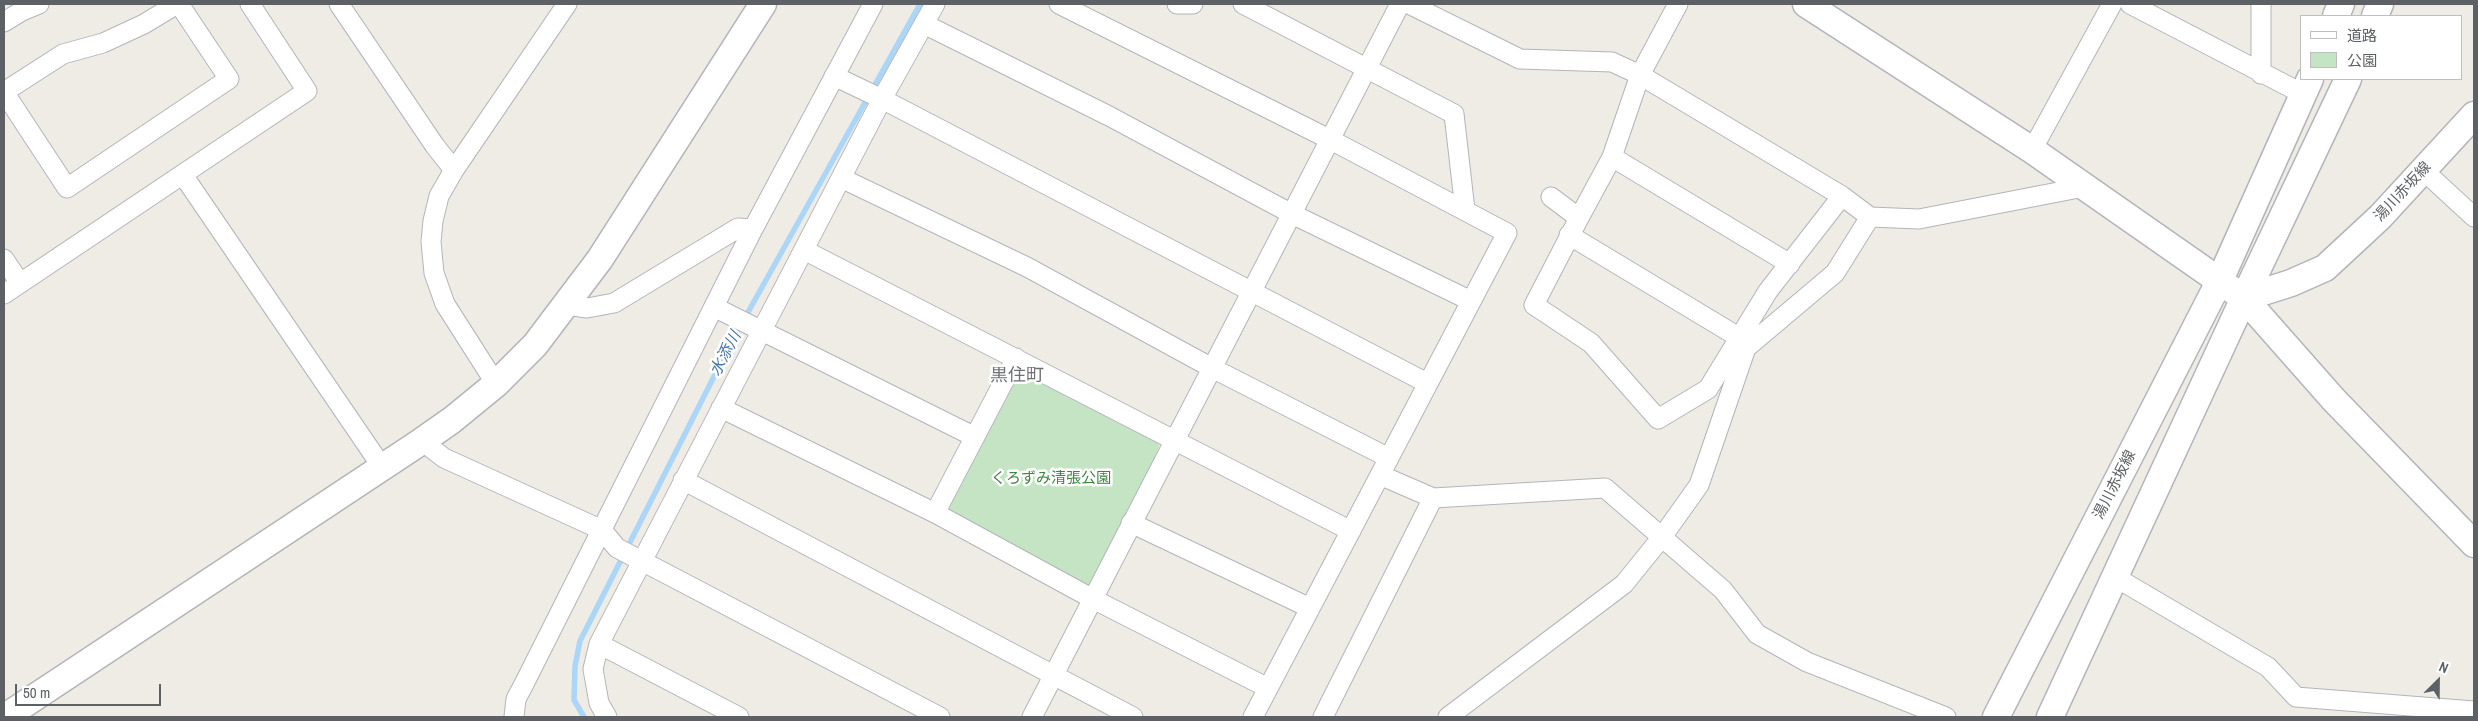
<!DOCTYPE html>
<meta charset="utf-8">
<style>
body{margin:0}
#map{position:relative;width:2478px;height:721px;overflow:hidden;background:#eeece5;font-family:"Archivo Narrow","Noto Sans JP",sans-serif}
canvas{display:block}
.frame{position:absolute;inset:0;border:5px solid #5d6064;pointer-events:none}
.legend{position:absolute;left:2300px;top:15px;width:162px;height:65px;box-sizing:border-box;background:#fff;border:1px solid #bebfc1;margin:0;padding:6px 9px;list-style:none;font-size:15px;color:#5d6064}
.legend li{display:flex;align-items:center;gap:10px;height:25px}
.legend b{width:25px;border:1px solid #bebfc1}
.north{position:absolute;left:2413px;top:656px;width:50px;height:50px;-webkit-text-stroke:4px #fff;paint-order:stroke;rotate:23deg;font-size:14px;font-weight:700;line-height:20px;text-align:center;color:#5d6064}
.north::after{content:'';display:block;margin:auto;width:18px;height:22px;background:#5d6064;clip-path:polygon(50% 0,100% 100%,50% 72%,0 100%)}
.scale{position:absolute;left:15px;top:684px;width:146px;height:22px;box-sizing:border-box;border:2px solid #5d6064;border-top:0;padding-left:6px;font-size:15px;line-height:18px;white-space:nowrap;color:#5d6064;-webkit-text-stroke:4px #fff;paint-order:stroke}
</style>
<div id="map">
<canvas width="2478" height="721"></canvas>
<div class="frame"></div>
<ul class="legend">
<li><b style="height:6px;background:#fff"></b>道路</li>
<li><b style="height:14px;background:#c4e4c4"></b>公園</li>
</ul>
<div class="north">N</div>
<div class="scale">50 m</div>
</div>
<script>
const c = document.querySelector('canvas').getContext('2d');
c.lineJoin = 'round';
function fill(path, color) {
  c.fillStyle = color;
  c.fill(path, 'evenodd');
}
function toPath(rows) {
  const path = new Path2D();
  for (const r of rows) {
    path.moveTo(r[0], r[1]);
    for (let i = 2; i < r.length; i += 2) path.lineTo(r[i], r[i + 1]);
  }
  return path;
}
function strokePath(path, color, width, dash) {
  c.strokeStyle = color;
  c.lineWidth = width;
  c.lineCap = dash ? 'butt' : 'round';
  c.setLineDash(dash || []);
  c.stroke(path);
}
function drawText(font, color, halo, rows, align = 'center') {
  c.font = font + ' "Archivo Narrow","Noto Sans JP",sans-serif';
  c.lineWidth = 5;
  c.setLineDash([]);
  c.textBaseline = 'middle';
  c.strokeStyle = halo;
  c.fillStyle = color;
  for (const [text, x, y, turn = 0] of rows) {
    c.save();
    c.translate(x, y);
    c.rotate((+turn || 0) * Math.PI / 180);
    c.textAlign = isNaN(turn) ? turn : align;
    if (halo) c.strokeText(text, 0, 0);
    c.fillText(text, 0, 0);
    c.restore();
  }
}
const green = toPath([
 [1017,371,1160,443,1153,463,1090,589,944,510]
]);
const stream = toPath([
 [584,717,574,700,575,666,580,641,732,341,920,4]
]);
const street = toPath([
 [339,4,435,146,454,170],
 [1059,4,1331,140,1507,233,1253,717],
 [1177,4,1193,4],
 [1243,4,1454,114,1465,210],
 [1409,4,1520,59,1612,62,1640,75,1732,130,1842,196,1870,217,1919,219,2084,187],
 [2130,4,2303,94],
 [4,22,22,11,39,4],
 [924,24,1109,116,1292,214,1471,301],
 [2261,74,2261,4],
 [834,76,882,99,1427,383],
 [4,92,67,188,229,79,179,4],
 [4,92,63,54,103,43,144,24,177,4],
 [2032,150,2112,4],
 [1612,157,1790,264],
 [2423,170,2474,217],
 [183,175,382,467],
 [841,178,1027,267,1212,368,1389,458],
 [1551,197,1579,218,1612,157,1640,75,1678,4],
 [1579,218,1534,305,1591,343,1658,419,1708,389,1768,291,1842,196],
 [1569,235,1740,338],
 [804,250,1351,531],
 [4,259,20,283],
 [4,294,307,91,250,4],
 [567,305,587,308,614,303,738,228,753,229],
 [714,307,975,437],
 [1016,358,935,513,1093,599,1268,688],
 [496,384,445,304,434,273,431,242,433,221,439,196,454,170,567,4],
 [721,408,935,513],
 [422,441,444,458,602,530,617,548,940,717],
 [1380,475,1433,498,1605,488,1723,590,1757,634,1807,662,1946,717],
 [683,480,1133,717],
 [1131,523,1310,608],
 [2115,577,2268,667,2296,697,2474,711],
 [599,644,593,669,599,703,607,717],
 [514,717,516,699,524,684,753,229,873,4],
 [739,717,599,644,882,99,935,4],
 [1032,717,1400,4],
 [1323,717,1433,498],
 [1448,717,1624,584,1662,537,1699,485,1746,348,1835,273,1870,217]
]);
const secondary = toPath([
 [1806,4,2032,150,2244,298,2334,400,2474,544],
 [2336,16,2341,4],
 [2375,16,2380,4],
 [2244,298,2291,283,2325,268,2380,217,2474,115],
 [5,717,422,441,452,420,496,384,535,345,600,259,763,4],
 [1996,717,2220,280,2310,79],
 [2050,717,2244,298,2348,79]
]);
const streetNames = [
 ["湯川赤坂線",2403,192,-47],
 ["湯川赤坂線",2115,485,-63]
];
const parkNames = [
 ["くろずみ清張公園",1051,479]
];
const waterNames = [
 ["水添川",726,354,-62]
];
const quarterNames = [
 ["黒住町",1017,376]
];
fill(green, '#c4e4c4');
strokePath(stream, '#abd6f8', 5.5);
strokePath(street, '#b2b5b9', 21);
strokePath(secondary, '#b2b4b9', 29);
strokePath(street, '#fff', 19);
strokePath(secondary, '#fff', 26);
drawText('15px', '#5d6064', '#fff', streetNames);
drawText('15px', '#3d8440', '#fff', parkNames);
drawText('italic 16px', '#4978a9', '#fff', waterNames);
drawText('18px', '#6e7276', '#fff', quarterNames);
</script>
